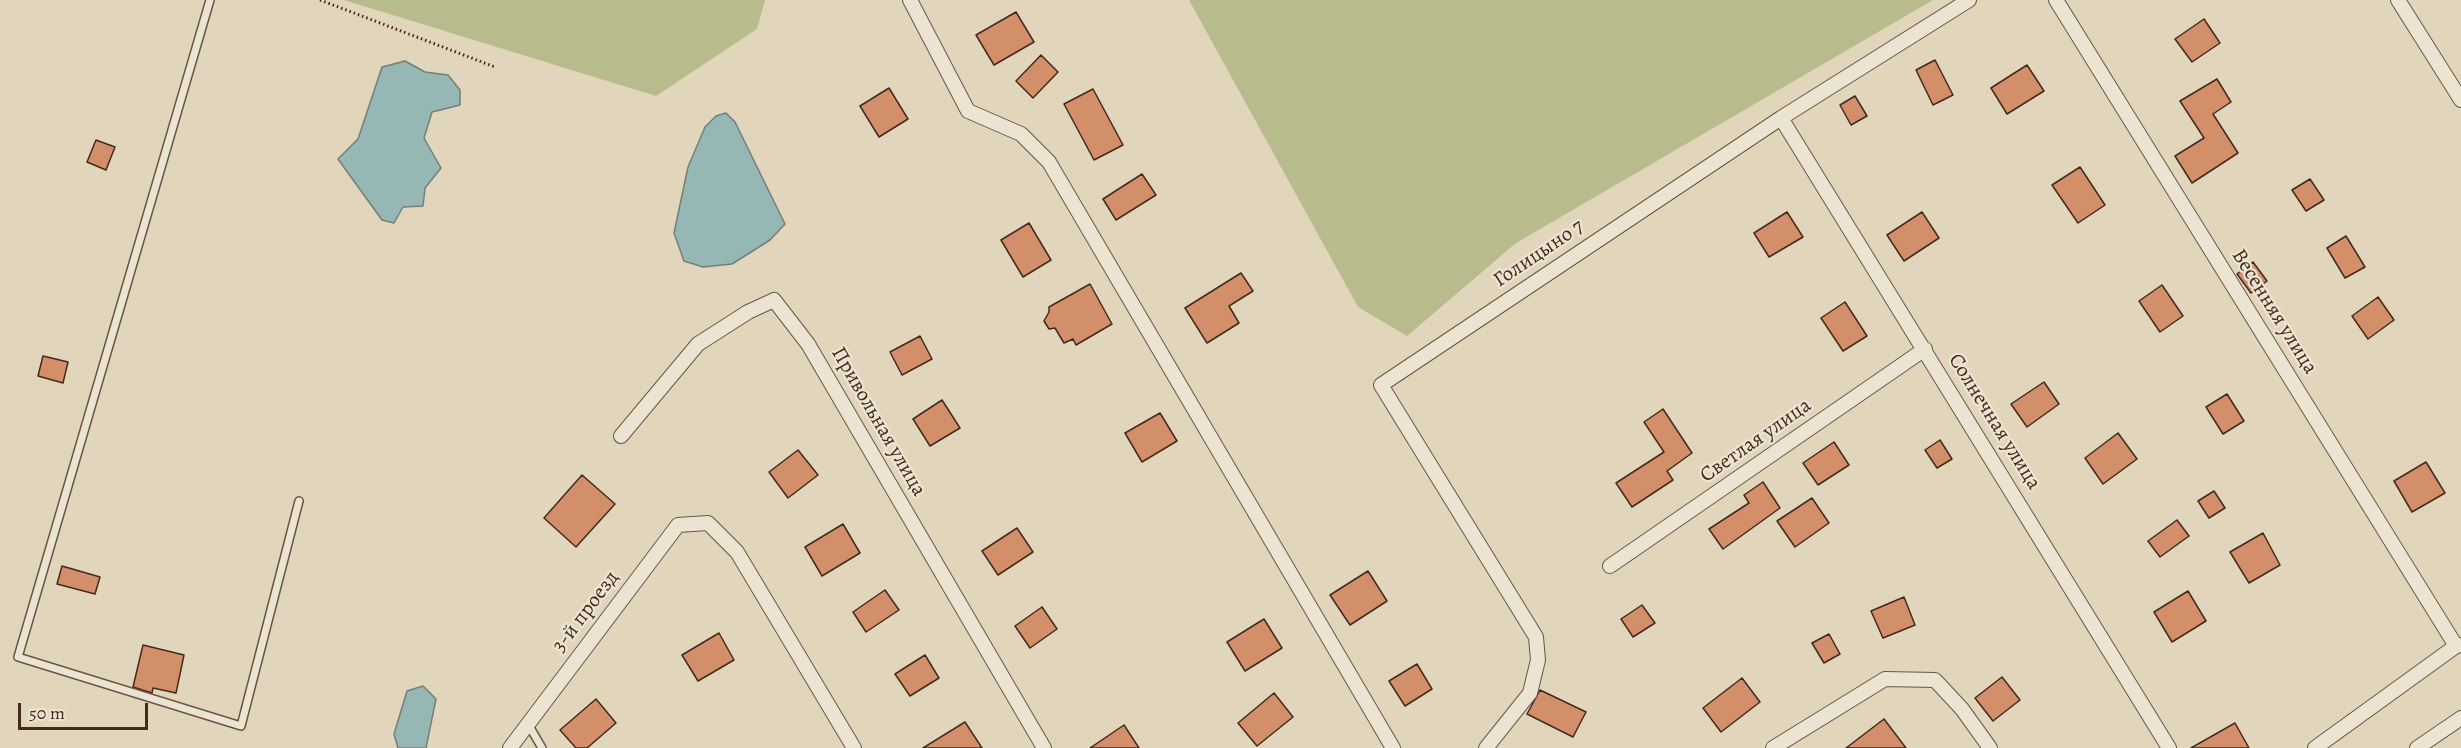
<!DOCTYPE html>
<meta charset="utf-8">
<style>
body{margin:0}
#map{position:relative;width:2461px;height:748px;overflow:hidden;background:#e1d5bb;font-family:Alegreya,serif}
canvas{display:block}
.scale{position:absolute;left:18px;top:703px;width:130px;height:27px;box-sizing:border-box;border:3px solid #432a1c;border-top:0;padding-left:8px;font-size:18px;line-height:21px;white-space:nowrap;color:#432a1c;-webkit-text-stroke:4px #ece4d3;paint-order:stroke}
</style>
<div id="map">
<canvas width="2461" height="748"></canvas>
<div class="scale">50 m</div>
</div>
<script>
const c = document.querySelector('canvas').getContext('2d');
c.lineJoin = 'round';
function fill(path, color) {
  c.fillStyle = color;
  c.fill(path, 'evenodd');
}
function toPath(rows) {
  const path = new Path2D();
  for (const r of rows) {
    path.moveTo(r[0], r[1]);
    for (let i = 2; i < r.length; i += 2) path.lineTo(r[i], r[i + 1]);
  }
  return path;
}
function strokePath(path, color, width, dash) {
  c.strokeStyle = color;
  c.lineWidth = width;
  c.lineCap = dash ? 'butt' : 'round';
  c.setLineDash(dash || []);
  c.stroke(path);
}
function drawText(font, color, halo, rows, align = 'center') {
  c.font = font + ' Alegreya,serif';
  c.lineWidth = 4.5;
  c.setLineDash([]);
  c.textBaseline = 'middle';
  c.strokeStyle = halo;
  c.fillStyle = color;
  for (const [text, x, y, turn = 0] of rows) {
    c.save();
    c.translate(x, y);
    c.rotate((+turn || 0) * Math.PI / 180);
    c.textAlign = isNaN(turn) ? turn : align;
    if (halo) c.strokeText(text, 0, 0);
    c.fillText(text, 0, 0);
    c.restore();
  }
}
const green = toPath([
 [344,0,765,0,757,29,656,96],
 [1189,0,1933,0,1516,243,1407,336,1358,307]
]);
const water = toPath([
 [405,61,425,72,448,75,460,90,460,105,432,112,424,138,441,168,425,188,423,206,403,207,394,223,382,220,338,159,358,139,382,67,405,61],
 [726,113,735,122,785,224,770,240,732,264,703,267,684,261,674,233,688,167,705,127,716,116,726,113],
 [423,686,436,699,426,748,398,748,394,734,407,691,423,686]
]);
const building = toPath([
 [1016,12,1034,42,994,65,976,35,1016,12],
 [2204,19,2220,43,2192,62,2175,39,2204,19],
 [1041,55,1058,72,1033,98,1016,81,1041,55],
 [1935,60,1953,95,1933,105,1916,70,1935,60],
 [2027,65,2044,91,2007,114,1991,88,2027,65],
 [2217,79,2231,102,2213,114,2238,153,2192,183,2175,156,2204,138,2180,101,2217,79],
 [889,88,908,119,879,137,860,106,889,88],
 [1093,89,1123,145,1094,160,1064,104,1093,89],
 [1855,96,1867,116,1851,125,1840,105,1855,96],
 [96,140,115,147,106,170,87,162,96,140],
 [2080,167,2105,205,2078,223,2052,185,2080,167],
 [1142,174,1156,195,1116,220,1103,199,1142,174],
 [2310,179,2324,200,2306,211,2292,190,2310,179],
 [1787,212,1803,237,1769,257,1754,233,1787,212],
 [1922,212,1939,238,1904,261,1887,235,1922,212],
 [1029,223,1051,260,1023,277,1001,240,1029,223],
 [2346,236,2365,267,2345,278,2327,248,2346,236],
 [2253,262,2267,281,2251,293,2237,274,2253,262],
 [1241,273,1253,291,1229,306,1239,323,1207,343,1185,308,1241,273],
 [1090,284,1112,324,1076,345,1073,339,1064,343,1055,328,1049,329,1044,321,1049,312,1049,307,1090,284],
 [2162,285,2183,316,2160,332,2139,301,2162,285],
 [2378,297,2394,320,2368,339,2352,316,2378,297],
 [1845,302,1867,336,1843,351,1821,318,1845,302],
 [920,336,932,359,902,375,890,352,920,336],
 [43,356,68,362,63,383,38,376,43,356],
 [2044,382,2059,404,2027,427,2011,404,2044,382],
 [2227,394,2244,421,2223,434,2206,407,2227,394],
 [942,400,960,428,930,446,913,419,942,400],
 [1663,409,1692,453,1667,471,1673,480,1632,507,1616,483,1664,452,1644,422,1663,409],
 [1160,413,1177,441,1142,462,1125,433,1160,413],
 [2118,433,2137,459,2103,484,2085,458,2118,433],
 [1940,440,1952,459,1937,468,1925,450,1940,440],
 [1834,442,1849,465,1818,485,1803,463,1834,442],
 [798,450,818,475,788,498,769,472,798,450],
 [2426,462,2445,493,2412,512,2394,481,2426,462],
 [582,475,615,504,576,547,544,518,582,475],
 [1763,482,1780,508,1723,549,1709,529,1749,503,1744,495,1763,482],
 [2214,491,2225,508,2209,518,2198,501,2214,491],
 [1812,498,1829,523,1795,547,1777,521,1812,498],
 [2177,520,2189,536,2160,557,2148,541,2177,520],
 [843,524,860,553,822,576,805,547,843,524],
 [1017,528,1033,552,998,575,982,551,1017,528],
 [2263,533,2280,565,2249,583,2230,552,2263,533],
 [62,566,100,577,95,594,57,584,62,566],
 [1368,571,1387,601,1350,625,1330,595,1368,571],
 [885,590,899,610,866,632,853,612,885,590],
 [2188,591,2206,621,2172,642,2154,612,2188,591],
 [1904,597,1915,625,1883,638,1871,611,1904,597],
 [1642,605,1655,623,1633,637,1621,619,1642,605],
 [1042,607,1057,629,1030,648,1015,626,1042,607],
 [1264,619,1282,648,1245,671,1227,642,1264,619],
 [719,633,734,660,698,681,682,655,719,633],
 [1829,634,1840,654,1824,663,1812,643,1829,634],
 [143,645,184,655,176,693,153,688,152,693,133,687,143,645],
 [925,655,939,678,910,696,895,674,925,655],
 [1417,664,1432,689,1405,706,1389,681,1417,664],
 [2002,677,2020,700,1993,721,1975,698,2002,677],
 [1742,678,1760,702,1721,732,1703,708,1742,678],
 [1540,690,1586,712,1573,737,1527,714,1540,690],
 [1274,693,1293,717,1257,746,1238,723,1274,693],
 [596,699,616,723,587,748,576,748,560,730,596,699],
 [1884,719,1906,748,1846,748,1884,719],
 [965,722,982,748,923,748,965,722],
 [2235,723,2249,748,2191,748,2235,723],
 [1124,725,1139,748,1090,748,1124,725]
]);
const path = toPath([
 [320,0,495,67]
]);
const service = toPath([
 [210,0,18,657,241,726,299,501],
 [528,724,542,748]
]);
const minor = toPath([
 [910,0,968,111,1021,134,1049,162,1393,748],
 [2056,0,2456,646],
 [2398,0,2461,100],
 [1781,118,2169,748],
 [621,436,698,344,748,312,774,300,808,344,1044,748],
 [1610,566,1925,349],
 [510,748,678,525,708,523,737,552,854,748],
 [1486,748,1530,693,1538,660,1536,637,1381,385,1781,118,1969,0],
 [1773,748,1885,679,1935,680,1962,709,1990,748],
 [2315,748,2456,646,2461,645],
 [2417,748,2461,718]
]);
const streetNames = [
 ["Голицыно 7",1539,254,-34],
 ["Весенняя улица",2274,312,58],
 ["Привольная улица",878,422,60],
 ["Солнечная улица",1994,422,58],
 ["Светлая улица",1756,441,-35],
 ["3-й проезд",586,612,-53]
];
fill(green, '#b8bc8c');
fill(water, '#95b8b4');
strokePath(water, '#747f77', 1.5);
fill(building, '#d38f6a');
strokePath(building, '#432a1c', 1.5);
strokePath(service, '#6a5544', 10);
strokePath(minor, '#6a5544', 16);
strokePath(path, '#432a1c', 3, [1.5, 3]);
strokePath(service, '#ece4d3', 7);
strokePath(minor, '#ece4d3', 14);
drawText('21px', '#432a1c', '#ece4d3', streetNames);
</script>
